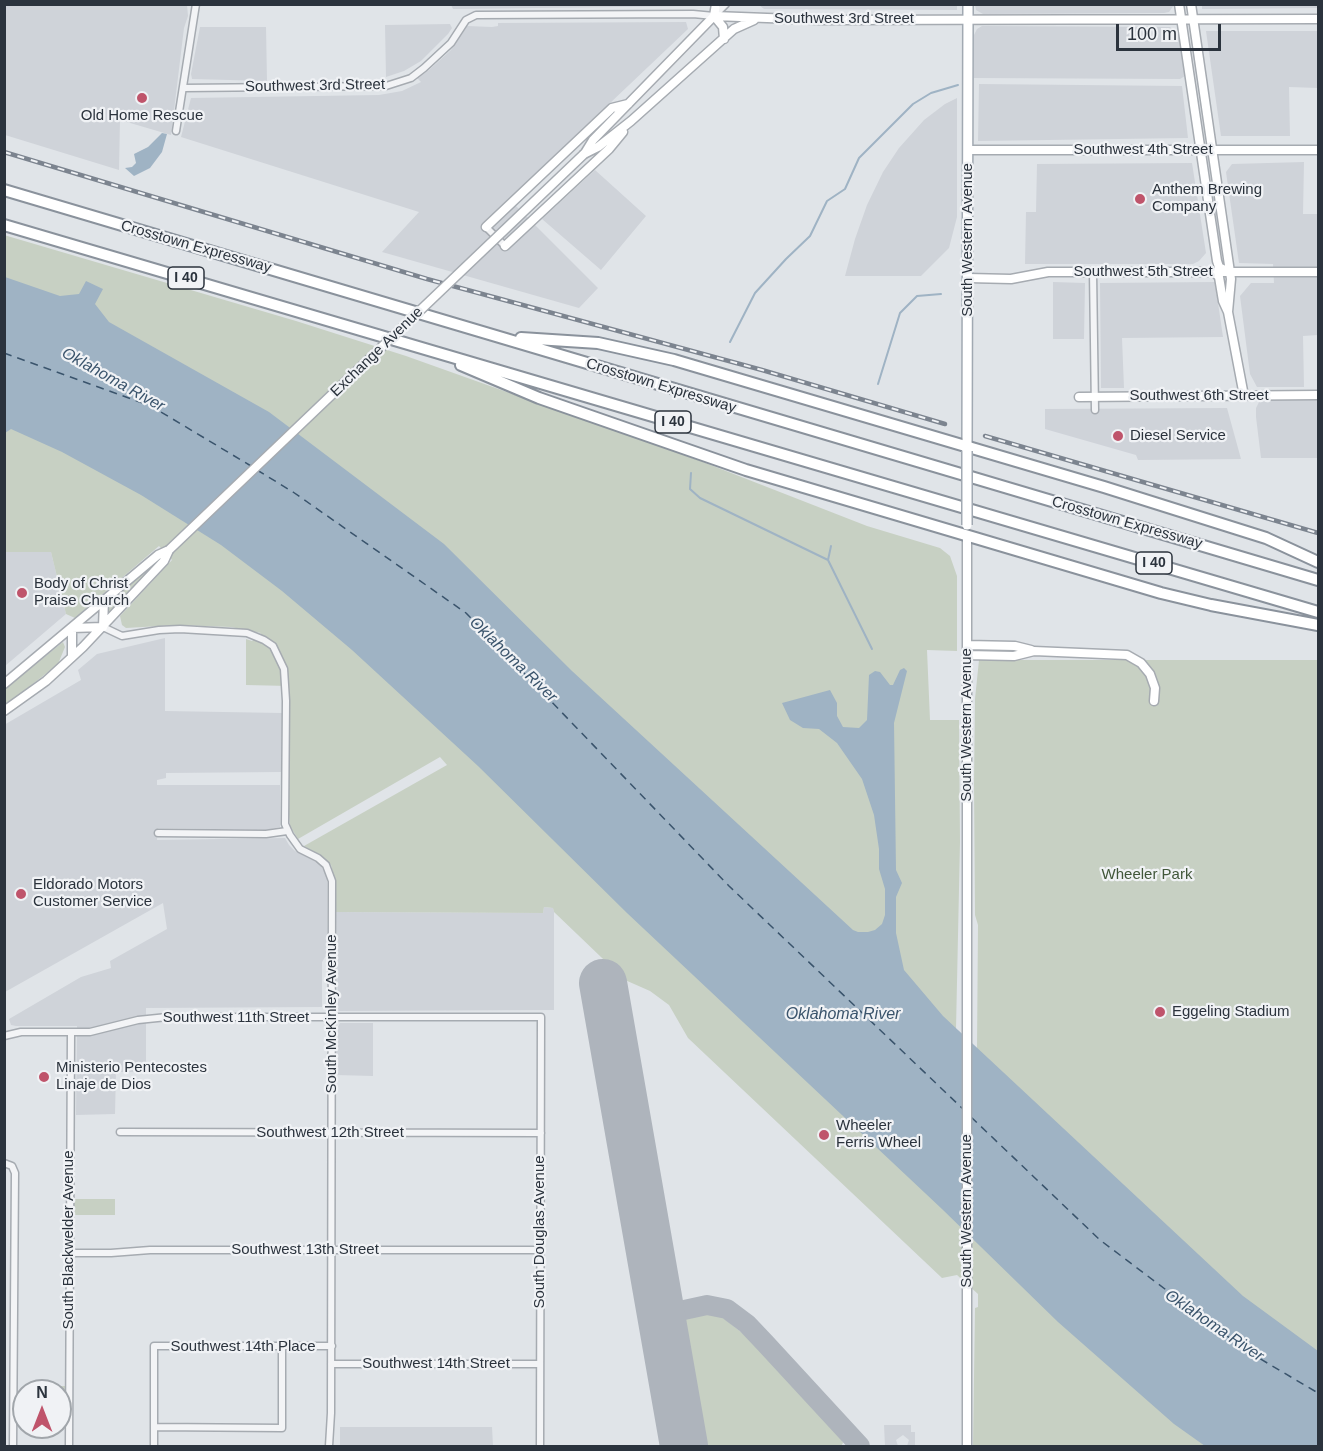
<!DOCTYPE html>
<style>
body{margin:0}
#map{position:relative;width:1323px;height:1451px;overflow:hidden;background:#e0e4e8;font-family:Helvetica,sans-serif}
canvas{display:block}
.frame{position:absolute;inset:0;border:6px solid #2b333d;pointer-events:none}
.north{position:absolute;left:12px;top:1379px;width:60px;height:60px;box-sizing:border-box;background:#f0f2f5;border:2px solid #a1a6ab;border-radius:50%;rotate:0deg;font-size:16px;font-weight:700;line-height:24px;text-align:center;color:#2b333d}
.north::after{content:'';display:block;margin:auto;width:21px;height:27px;background:#bf546b;clip-path:polygon(50% 0,100% 100%,50% 72%,0 100%)}
.scale{position:absolute;left:1116px;top:24px;width:105px;height:27px;box-sizing:border-box;border:3px solid #2b333d;border-top:0;padding-left:8px;font-size:18px;line-height:21px;white-space:nowrap;color:#2b333d;-webkit-text-stroke:4px #f0f2f5;paint-order:stroke}
</style>
<div id="map">
<canvas width="1323" height="1451"></canvas>
<div class="frame"></div>
<div class="north">N</div>
<div class="scale">100 m</div>
</div>
<script>
const c = document.querySelector('canvas').getContext('2d');
c.lineJoin = 'round';
function fill(path, color) {
  c.fillStyle = color;
  c.fill(path, 'evenodd');
}
function toPath(rows) {
  const path = new Path2D();
  for (const r of rows) {
    path.moveTo(r[0], r[1]);
    for (let i = 2; i < r.length; i += 2) path.lineTo(r[i], r[i + 1]);
  }
  return path;
}
function strokePath(path, color, width, dash) {
  c.strokeStyle = color;
  c.lineWidth = width;
  c.lineCap = dash ? 'butt' : 'round';
  c.setLineDash(dash || []);
  c.stroke(path);
}
function drawText(font, color, halo, rows, align = 'center') {
  c.font = font + ' Helvetica,sans-serif';
  c.lineWidth = 4.5;
  c.setLineDash([]);
  c.textBaseline = 'middle';
  c.strokeStyle = halo;
  c.fillStyle = color;
  for (const [text, x, y, turn = 0] of rows) {
    c.save();
    c.translate(x, y);
    c.rotate((+turn || 0) * Math.PI / 180);
    c.textAlign = isNaN(turn) ? turn : align;
    if (halo) c.strokeText(text, 0, 0);
    c.fillText(text, 0, 0);
    c.restore();
  }
}
const built = toPath([
 [703,4,703,6,453,9,451,5],
 [957,4,957,10,764,9,759,5],
 [1318,4,1318,8,1202,9,1202,5],
 [4,5,187,5,188,16,184,28,171,135,120,120,119,170,5,135],
 [975,5,975,4,1174,5,1169,12,1164,13,983,14,976,10],
 [686,22,688,29,509,199,598,288,579,308,382,252,419,212,181,137,191,98,379,95,402,91,421,82,417,78,429,70,451,50,467,26,492,27,498,26,498,23],
 [450,24,452,28,448,34,421,61,404,71,386,77,385,25],
 [982,26,1170,27,1179,35,1185,76,1180,79,974,78,974,35,977,29],
 [200,27,266,27,267,81,192,79,191,74],
 [1206,31,1318,31,1318,88,1289,87,1290,136,1221,136],
 [979,84,1182,86,1188,138,978,141],
 [957,98,957,217,949,248,921,276,845,276,855,239,867,205,883,172,899,148,924,120,945,104],
 [1304,162,1303,214,1318,214,1318,335,1303,336,1304,387,1257,387,1250,374,1240,296,1251,283,1274,283,1273,264,1239,263,1226,172,1232,164],
 [1192,163,1206,253,1199,261,1193,264,1025,264,1026,212,1036,212,1037,164],
 [595,170,646,216,601,270,542,219],
 [1053,282,1085,283,1084,339,1053,339],
 [1215,282,1223,337,1122,338,1124,388,1101,388,1100,283],
 [1318,399,1318,458,1261,458,1256,417,1256,408,1260,400],
 [1227,408,1241,459,1138,460,1136,455,1045,429,1045,409],
 [5,552,51,552,66,614,5,666],
 [165,638,165,711,282,713,281,772,166,773,166,778,157,780,157,785,280,785,280,827,266,830,158,828,157,840,285,838,289,845,295,851,320,864,327,877,327,954,322,962,322,1007,146,1008,146,1072,116,1072,115,1114,76,1115,77,1026,16,1026,11,1025,9,1019,81,977,111,968,110,961,167,929,163,903,5,992,4,725,81,680,78,670,97,654],
 [544,907,553,908,554,912,554,1010,338,1011,336,912,543,913],
 [340,1023,373,1023,373,1076,336,1075,336,1031],
 [884,1425,911,1425,911,1432,915,1432,915,1446,907,1446,909,1440,903,1435,896,1440,898,1446,885,1446],
 [340,1427,492,1427,493,1446,340,1446]
]);
const green = toPath([
 [4,235,296,321,406,356,703,462,867,526,940,548,950,556,957,576,957,651,927,650,930,720,959,720,960,842,956,1029,977,1049,978,925,975,915,974,784,975,699,979,660,1318,660,1318,1446,973,1446,975,1308,978,1307,978,1294,957,1275,942,1278,688,1038,669,1005,650,991,625,980,554,912,553,908,544,907,543,913,336,912,336,884,331,865,324,858,304,846,447,765,440,757,298,839,290,826,289,815,289,686,246,685,246,639,252,641,261,633,231,627,177,625,126,628,122,625,120,616,172,560,159,546,75,618,66,614,51,552,5,552],
 [146,570,148,572,109,613,107,613,110,601],
 [63,642,65,647,58,664,5,706,5,689],
 [74,1199,115,1199,115,1215,74,1215],
 [710,1313,721,1316,766,1352,841,1434,843,1443,841,1446,699,1446,680,1317],
 [23,1386,65,1386,65,1404,60,1404,60,1391,24,1391,24,1403,22,1403]
]);
const water = toPath([
 [162,133,167,134,162,152,150,168,134,176,125,168,132,167,136,163,134,154,148,147],
 [5,277,60,296,79,294,86,281,103,289,95,304,109,322,269,412,444,544,572,671,853,930,858,932,868,932,875,930,882,924,885,915,885,889,879,869,879,849,874,815,862,779,837,743,819,729,803,728,790,720,782,703,830,690,837,703,837,716,843,727,859,728,867,720,869,675,875,671,880,672,890,685,893,685,900,670,904,668,907,671,894,723,896,870,902,883,896,897,896,933,904,970,943,1016,1243,1296,1318,1351,1318,1446,1205,1446,1174,1424,1058,1322,942,1209,627,913,478,766,352,650,282,591,221,545,141,495,62,452,11,429,5,433]
]);
const stream = toPath([
 [730,342,755,293,786,259,810,236,827,201,845,189,859,158,913,104,931,93,958,85],
 [878,384,900,313,917,296,941,294],
 [691,473,690,489,700,498,828,560],
 [831,546,828,560,872,649]
]);
const ferry = toPath([
 [4,353,151,406,251,466],
 [257,470,293,492,466,613,729,886,963,1109],
 [971,1117,1100,1240,1247,1351,1318,1393]
]);
const taxiway = toPath([
 [661,1315,707,1305,727,1309,747,1324,765,1343,860,1446]
]);
const runway = toPath([
 [603,983,684,1446]
]);
const street = toPath([
 [183,88,386,86,411,78,424,68,451,43,466,20,476,15,693,14,714,16,726,4],
 [176,131,196,4],
 [486,227,505,246],
 [1093,272,1095,410],
 [103,627,122,636,159,630,180,629,247,633,264,640,273,646,284,669,286,701,285,824,290,835,300,849,318,858,326,865,332,881,331,1413,329,1446],
 [158,833,266,834,287,831],
 [4,1036,21,1032,90,1032,138,1020,167,1017,541,1017,540,1446],
 [120,1132,541,1133],
 [4,1163,12,1166,15,1173,13,1446],
 [69,1253,111,1253,150,1250,540,1250],
 [331,1364,540,1364],
 [154,1427,282,1428,282,1347],
 [69,1446,71,1033],
 [154,1446,154,1346,332,1346]
]);
const secondary = toPath([
 [1179,4,1217,261,1219,267,1227,271],
 [1191,4,1231,279,1228,312],
 [714,16,820,20,1318,19],
 [714,16,723,27,724,39],
 [714,16,716,4],
 [968,150,1318,150],
 [585,153,593,140,714,16],
 [584,154,598,147,631,121,734,29,754,20],
 [486,227,612,108,628,104],
 [505,246,609,149,623,132],
 [1214,272,1219,277,1223,301,1228,312,1244,396],
 [968,278,1011,279,1048,272,1318,272],
 [1079,397,1318,395],
 [103,627,104,600],
 [72,628,103,627],
 [72,628,72,657],
 [967,645,1015,646,1031,650],
 [967,655,1014,656,1034,651,1127,655,1141,663,1150,674,1155,688,1154,701],
 [4,684,158,555,169,550],
 [4,711,46,681,83,647,164,561,169,550],
 [967,1446,967,536]
]);
const primary = toPath([
 [967,451,968,4]
]);
const highway = toPath([
 [4,190,1318,580],
 [4,225,1318,612],
 [521,338,598,343,674,360,1104,487,1266,538,1318,562],
 [461,365,539,398,746,470,1161,593,1211,605,1318,625]
]);
const rail = toPath([
 [4,152,427,279,762,370,945,424],
 [985,436,1318,533]
]);
const secondaryBridge = toPath([
 [169,550,584,154]
]);
const primaryBridge = toPath([
 [967,525,967,451]
]);
const markers = [
 [142,98,6,"#bf546b"],
 [1140,199,6,"#bf546b"],
 [1118,436,6,"#bf546b"],
 [22,593,6,"#bf546b"],
 [21,894,6,"#bf546b"],
 [1160,1012,6,"#bf546b"],
 [44,1077,6,"#bf546b"],
 [824,1135,6,"#bf546b"]
];
const shields = [
 [186,278,36],
 [673,422,36],
 [1154,563,36]
];
const shieldNames = [
 ["I 40",186,278],
 ["I 40",673,422],
 ["I 40",1154,563]
];
const streetNames = [
 ["Southwest 3rd Street",844,19],
 ["Southwest 3rd Street",315,86,-1],
 ["Southwest 4th Street",1143,150],
 ["South Western Avenue",968,240,-90],
 ["Crosstown Expressway",196,247,16],
 ["Southwest 5th Street",1143,272],
 ["Exchange Avenue",377,352,-44],
 ["Crosstown Expressway",661,386,17],
 ["Southwest 6th Street",1199,396],
 ["Crosstown Expressway",1127,523,16],
 ["South Western Avenue",967,725,-90],
 ["South McKinley Avenue",332,1014,-90],
 ["Southwest 11th Street",236,1018],
 ["Southwest 12th Street",330,1133],
 ["South Western Avenue",967,1211,-90],
 ["South Douglas Avenue",540,1232,-90],
 ["South Blackwelder Avenue",69,1240,-90],
 ["Southwest 13th Street",305,1250],
 ["Southwest 14th Place",243,1347],
 ["Southwest 14th Street",436,1364]
];
const poiNames = [
 ["Old Home Rescue",142,116,"center"],
 ["Anthem Brewing",1152,190],
 ["Company",1152,207],
 ["Diesel Service",1130,436],
 ["Body of Christ",34,584],
 ["Praise Church",34,601],
 ["Eldorado Motors",33,885],
 ["Customer Service",33,902],
 ["Eggeling Stadium",1172,1012],
 ["Ministerio Pentecostes",56,1068],
 ["Linaje de Dios",56,1085],
 ["Wheeler",836,1126],
 ["Ferris Wheel",836,1143]
];
const parkNames = [
 ["Wheeler Park",1147,875]
];
const waterNames = [
 ["Oklahoma River",113,380,29],
 ["Oklahoma River",513,660,44],
 ["Oklahoma River",843,1015],
 ["Oklahoma River",1214,1326,34]
];
fill(built, '#cfd3d9');
fill(green, '#c7d0c3');
fill(water, '#9fb3c4');
strokePath(stream, '#9fb3c4', 2);
strokePath(ferry, '#3a546c', 1.5, [8, 6]);
strokePath(taxiway, '#aeb4bc', 20);
strokePath(runway, '#aeb4bc', 48);
strokePath(street, '#a6abb1', 9);
strokePath(secondary, '#a6abb1', 11);
strokePath(primary, '#a1a9b2', 12);
strokePath(highway, '#8a929c', 14);
strokePath(street, '#f3f4f6', 6);
strokePath(secondary, '#fff', 8);
strokePath(primary, '#fff', 9);
strokePath(highway, '#fff', 10);
strokePath(rail, '#7c848f', 4.5);
strokePath(rail, '#f0f2f5', 2, [7]);
strokePath(secondaryBridge, '#a6abb1', 11, []);
strokePath(primaryBridge, '#a1a9b2', 12, []);
strokePath(secondaryBridge, '#fff', 8);
strokePath(primaryBridge, '#fff', 9);
for (const [x, y, r, color] of markers) {
  const dot = new Path2D();
  dot.arc(x, y, r, 0, 2 * Math.PI);
  c.fillStyle = color;
  c.fill(dot);
  strokePath(dot, '#f0f2f5', 2);
}
for (const [x, y, w] of shields) {
  const box = new Path2D();
  box.roundRect(x - w / 2, y - 11, w, 22, 4.5);
  c.fillStyle = '#f0f2f5';
  c.fill(box);
  strokePath(box, '#2b333d', 1.5);
}
drawText('bold 14px', '#2b333d', null, shieldNames);
drawText('15px', '#2b333d', '#f0f2f5', streetNames);
drawText('15px', '#2b333d', '#f0f2f5', poiNames, 'left');
drawText('15px', '#41573a', '#f0f2f5', parkNames);
drawText('italic 16px', '#3a546c', '#f0f2f5', waterNames);
</script>
